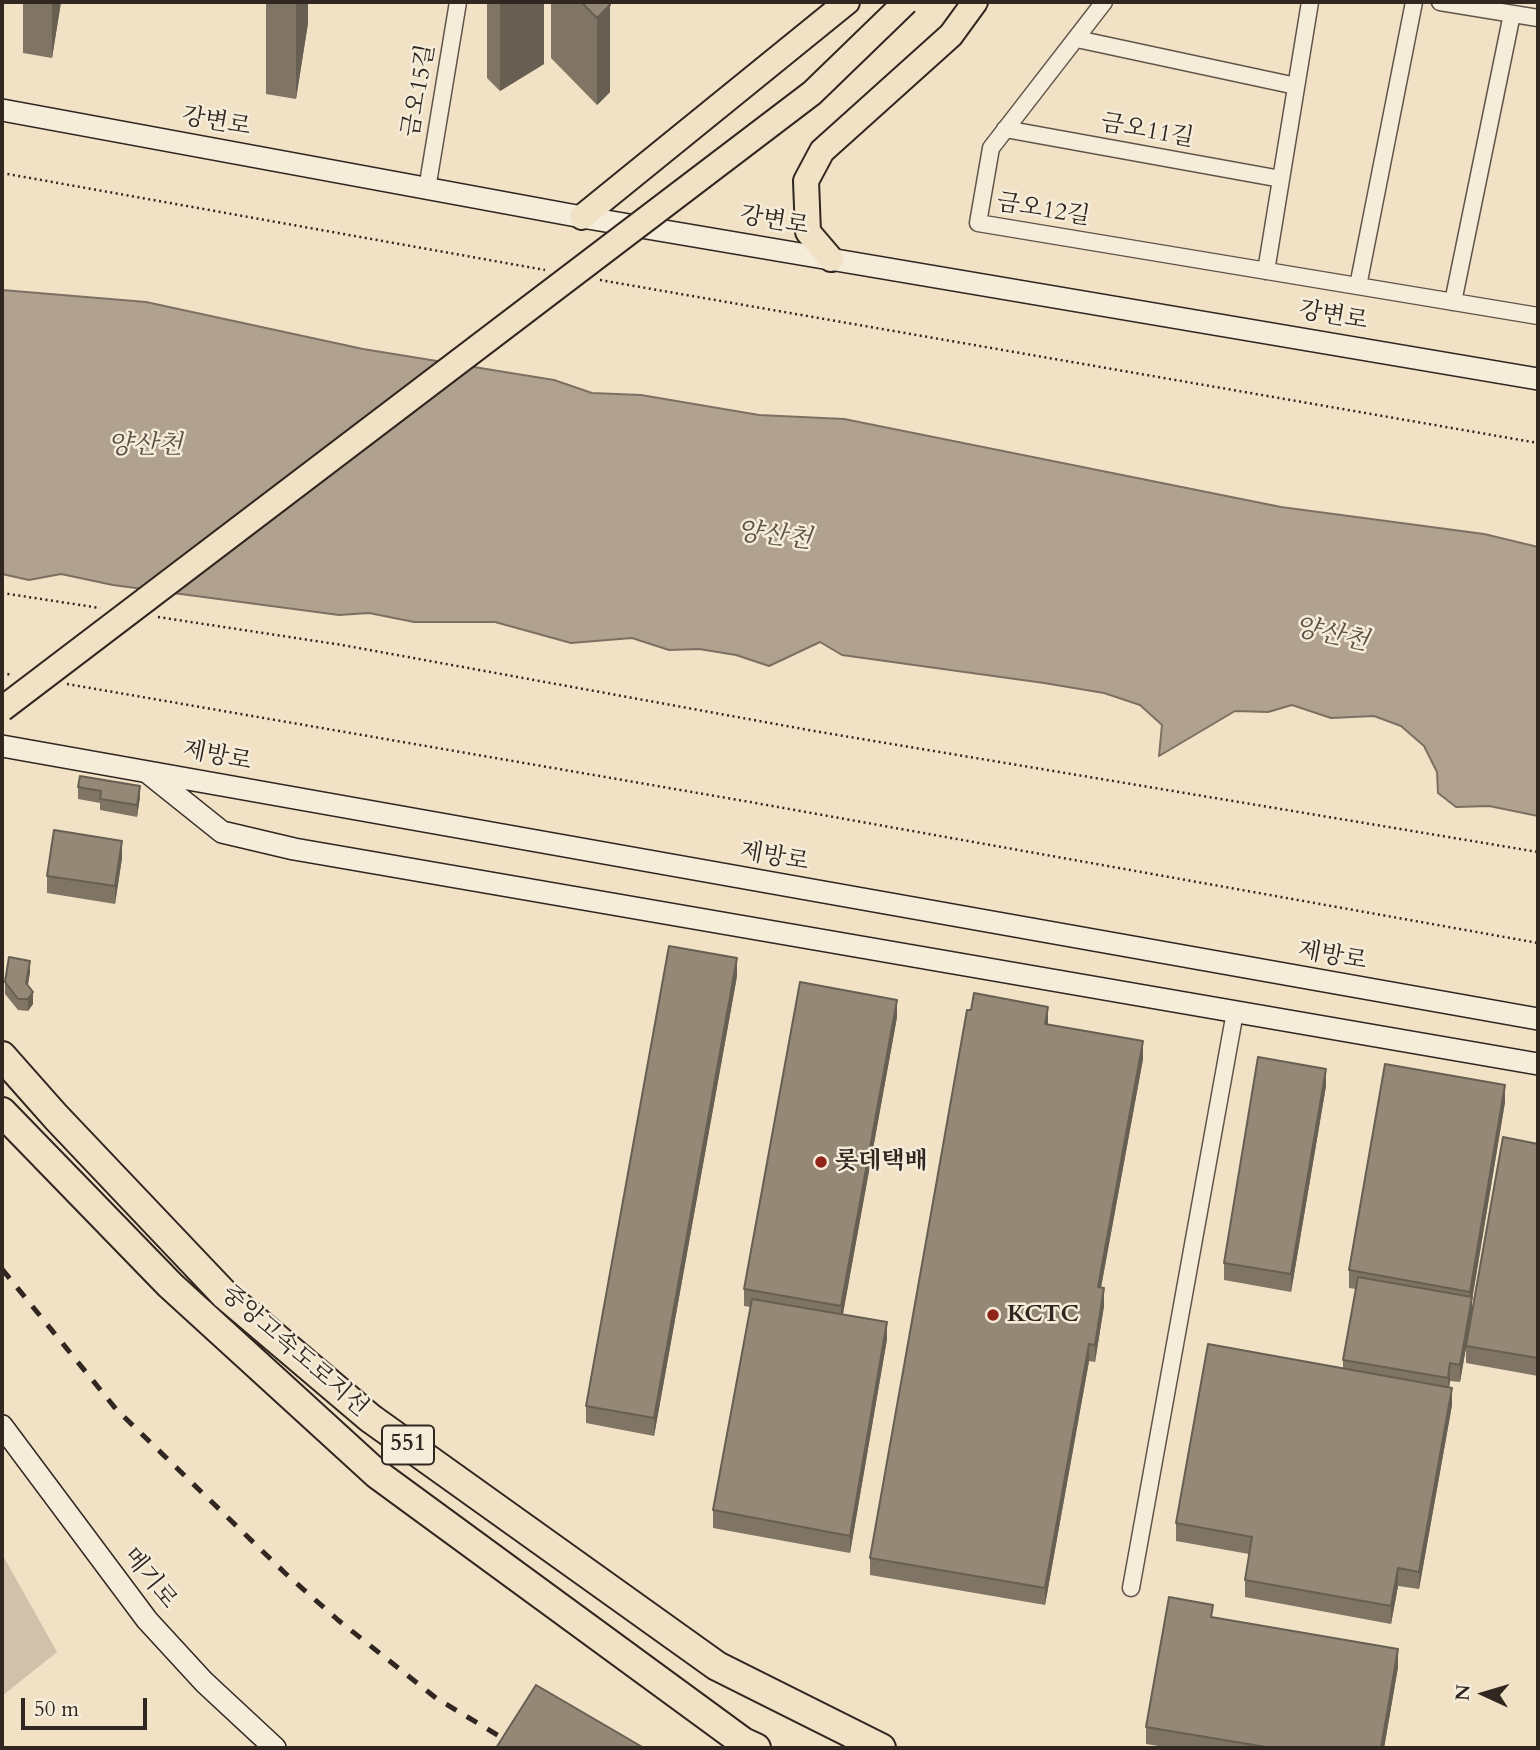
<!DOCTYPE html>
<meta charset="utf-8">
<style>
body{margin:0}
#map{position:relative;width:1540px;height:1750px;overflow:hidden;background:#f1e2c6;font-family:Cardo,serif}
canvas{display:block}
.frame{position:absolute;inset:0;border:4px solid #312620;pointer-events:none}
.north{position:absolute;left:1449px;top:1659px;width:70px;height:70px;-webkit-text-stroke:5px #f6ecda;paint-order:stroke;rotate:274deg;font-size:19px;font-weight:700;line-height:28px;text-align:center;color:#312620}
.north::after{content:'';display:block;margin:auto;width:24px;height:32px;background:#312620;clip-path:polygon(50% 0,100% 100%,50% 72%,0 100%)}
.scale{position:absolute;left:21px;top:1698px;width:126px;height:32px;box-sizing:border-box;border:4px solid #312620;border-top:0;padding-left:9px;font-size:21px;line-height:24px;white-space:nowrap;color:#312620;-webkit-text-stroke:5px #f6ecda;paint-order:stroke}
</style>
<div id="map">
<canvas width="1540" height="1750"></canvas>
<div class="frame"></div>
<div class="north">N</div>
<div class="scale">50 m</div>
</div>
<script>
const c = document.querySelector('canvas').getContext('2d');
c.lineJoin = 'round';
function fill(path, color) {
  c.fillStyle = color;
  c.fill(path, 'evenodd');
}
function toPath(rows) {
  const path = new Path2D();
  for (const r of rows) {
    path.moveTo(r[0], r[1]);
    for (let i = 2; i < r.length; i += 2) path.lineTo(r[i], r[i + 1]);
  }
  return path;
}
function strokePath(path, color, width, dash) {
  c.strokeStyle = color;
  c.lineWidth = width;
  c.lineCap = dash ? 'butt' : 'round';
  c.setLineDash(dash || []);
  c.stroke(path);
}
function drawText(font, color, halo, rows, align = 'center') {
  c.font = font + ' Cardo,"Noto Serif KR",serif';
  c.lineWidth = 5;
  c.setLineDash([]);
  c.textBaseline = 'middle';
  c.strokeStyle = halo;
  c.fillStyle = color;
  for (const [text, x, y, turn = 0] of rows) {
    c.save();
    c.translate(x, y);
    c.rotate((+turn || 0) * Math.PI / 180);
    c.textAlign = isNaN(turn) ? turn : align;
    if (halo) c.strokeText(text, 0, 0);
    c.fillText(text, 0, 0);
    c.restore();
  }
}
const green = toPath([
 [2,1554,57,1652,2,1696]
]);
const water = toPath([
 [2,290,146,302,363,349,554,380,592,393,641,395,759,415,844,419,1281,507,1484,534,1538,547,1538,816,1489,806,1456,807,1438,793,1437,772,1424,746,1401,726,1374,716,1331,718,1292,705,1268,712,1235,711,1159,756,1162,725,1140,705,1104,693,1044,683,842,655,820,642,769,666,736,655,699,649,669,650,632,638,571,643,495,622,414,622,369,613,339,615,113,585,61,574,29,580,2,574,2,290]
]);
const path = toPath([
 [2,173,545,270],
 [600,280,1538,443],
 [2,593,100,608],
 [158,617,342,645,814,731,1538,852],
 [2,673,12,675],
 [67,684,750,802,1538,943]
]);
const street = toPath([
 [1104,2,991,148,978,223,1538,316],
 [1440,2,1538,18],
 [1077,39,1296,86],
 [1005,129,1281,179],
 [427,189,458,2],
 [1266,271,1310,2],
 [1358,286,1414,2],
 [1453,302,1512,14],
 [1131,1588,1235,1012]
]);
const secondary = toPath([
 [2,110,582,217,1538,379],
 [2,746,1538,1019],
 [147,772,222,832,294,849,1538,1064],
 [2,1426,147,1620,204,1682,275,1748]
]);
const primary = toPath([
 [582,217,847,2],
 [831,259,808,232,806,181,822,151,951,35,975,2]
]);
const highway = toPath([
 [2,1056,56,1117,225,1295,370,1418,717,1666,881,1748],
 [2,1112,170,1285,377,1474,743,1742,756,1748]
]);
const rail = toPath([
 [2,1269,116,1409,285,1573,338,1620,436,1698,519,1748]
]);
const primaryBridge = toPath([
 [2,709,812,93,906,2]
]);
const wall = toPath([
 [23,2,61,2,52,58,23,53],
 [266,2,308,2,308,23,296,99,266,94],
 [487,2,544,2,544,64,500,91,487,78],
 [551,2,607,2,610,92,597,105,551,58],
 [78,787,140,797,137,817,100,810,100,803,78,799],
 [122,858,115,904,47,893,47,876],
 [30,972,28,985,33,1004,28,1011,18,1010,5,994,5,982],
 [737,976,654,1436,586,1423,586,1406],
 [897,1017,843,1314,887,1339,850,1553,713,1528,713,1510,750,1307,744,1306,744,1289],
 [1048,1025,1143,1059,1101,1287,1104,1306,1095,1362,1089,1361,1045,1605,870,1575,870,1558],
 [1326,1086,1291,1292,1224,1280,1224,1263],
 [1505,1102,1472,1300,1472,1313,1538,1144,1538,1376,1466,1363,1466,1347,1460,1382,1450,1381,1449,1387,1452,1405,1419,1589,1398,1586,1391,1624,1245,1597,1245,1580,1249,1554,1176,1541,1176,1523,1343,1368,1343,1360,1356,1289,1349,1288,1349,1270],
 [1213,1617,1398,1667,1384,1748,1171,1748,1146,1744,1146,1727]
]);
const shadedWall = toPath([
 [52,2,61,2,52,58],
 [296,2,308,2,308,23,296,99],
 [504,2,544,2,544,64,500,91,500,4],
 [610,5,610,92,597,105,597,18],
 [140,786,140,797,137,817,137,805],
 [122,841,122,858,115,904,115,886],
 [737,958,737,976,654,1436,654,1418],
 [30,961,30,972,26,995,26,983],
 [33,992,33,1004,28,1011,28,999],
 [897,1000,897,1017,841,1324,841,1306],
 [1048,1007,1048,1025,1045,1024],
 [1143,1041,1143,1059,1098,1304,1098,1287],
 [1326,1069,1326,1086,1291,1292,1291,1274],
 [1505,1085,1505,1102,1472,1300,1472,1314,1460,1382,1460,1365,1470,1306,1470,1292],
 [1104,1288,1104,1306,1095,1362,1095,1345],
 [887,1322,887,1339,850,1553,850,1536],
 [1089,1344,1089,1361,1045,1605,1045,1588],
 [1450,1363,1450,1381,1448,1395,1448,1378],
 [1452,1388,1452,1405,1419,1589,1419,1572],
 [1398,1568,1398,1586,1391,1624,1391,1606],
 [1398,1649,1398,1667,1384,1748,1381,1748]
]);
const building = toPath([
 [581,2,607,2,610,5,597,18,581,2],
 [80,776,140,786,137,805,100,799,101,791,78,787,80,776],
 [54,830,122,841,115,886,47,876,54,830],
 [669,946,737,958,654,1418,586,1406,669,946],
 [9,957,30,961,26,983,33,992,28,999,18,999,5,982,9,957],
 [800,982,897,1000,841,1306,744,1289,800,982],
 [974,993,1048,1007,1045,1024,1143,1041,1098,1287,1104,1288,1095,1345,1089,1344,1045,1588,870,1558,967,1010,971,1010,974,993],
 [1258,1057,1326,1069,1291,1274,1224,1263,1258,1057],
 [1385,1064,1505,1085,1470,1292,1349,1270,1385,1064],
 [1503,1137,1538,1144,1538,1358,1466,1346,1503,1137],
 [1358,1277,1472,1297,1460,1365,1450,1363,1448,1378,1343,1360,1358,1277],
 [752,1299,887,1322,850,1536,713,1510,752,1299],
 [1208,1344,1452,1388,1419,1572,1398,1568,1391,1606,1245,1580,1252,1537,1176,1523,1208,1344],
 [1169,1597,1213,1605,1211,1617,1398,1649,1381,1748,1272,1748,1146,1727,1169,1597],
 [536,1685,644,1748,496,1748,536,1685]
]);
const markers = [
 [821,1162,7,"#8f2418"],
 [993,1315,7,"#8f2418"]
];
const shields = [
 [408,1445,52]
];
const shieldNames = [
 ["551",408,1445]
];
const streetNames = [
 ["금오15길",420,91,-80],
 ["강변로",216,123,10],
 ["금오11길",1147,132,10],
 ["금오12길",1043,211,9],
 ["강변로",774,222,10],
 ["강변로",1333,317,10],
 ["제방로",217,757,11],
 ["제방로",774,858,10],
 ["제방로",1332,957,10],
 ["중앙고속도로지선",294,1352,41],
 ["메기로",149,1579,51]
];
const poiNames = [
 ["롯데택배",835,1162],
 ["KCTC",1007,1315]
];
const waterNames = [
 ["양산천",145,447],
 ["양산천",774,537,7],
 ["양산천",1331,636,12]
];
fill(green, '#d0c2aa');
fill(water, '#b0a28e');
strokePath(water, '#7d7062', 2);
strokePath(street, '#61554a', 19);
strokePath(secondary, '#312620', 24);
strokePath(primary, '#312620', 28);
strokePath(highway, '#312620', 32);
strokePath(path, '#312620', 2.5, [2, 3.5]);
strokePath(street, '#f6ecda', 16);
strokePath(secondary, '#f6ecda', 21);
strokePath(primary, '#f1e2c6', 24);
strokePath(highway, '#f1e2c6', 28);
strokePath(rail, '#312620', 5, [12, 12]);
strokePath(primaryBridge, '#312620', 28, []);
strokePath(primaryBridge, '#f1e2c6', 24);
fill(wall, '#807565');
fill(shadedWall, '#685f53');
fill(building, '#958876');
strokePath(building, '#685f53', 2);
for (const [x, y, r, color] of markers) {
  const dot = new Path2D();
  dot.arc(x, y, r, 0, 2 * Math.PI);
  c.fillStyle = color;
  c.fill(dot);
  strokePath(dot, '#f6ecda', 2.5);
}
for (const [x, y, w] of shields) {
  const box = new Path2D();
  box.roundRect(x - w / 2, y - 19.5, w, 39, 5);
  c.fillStyle = '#f6ecda';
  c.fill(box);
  strokePath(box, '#312620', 2);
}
drawText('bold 23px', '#312620', null, shieldNames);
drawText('24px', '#312620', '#f6ecda', streetNames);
drawText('bold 24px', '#312620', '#f6ecda', poiNames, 'left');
drawText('italic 26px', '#5d5146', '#f6ecda', waterNames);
</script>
